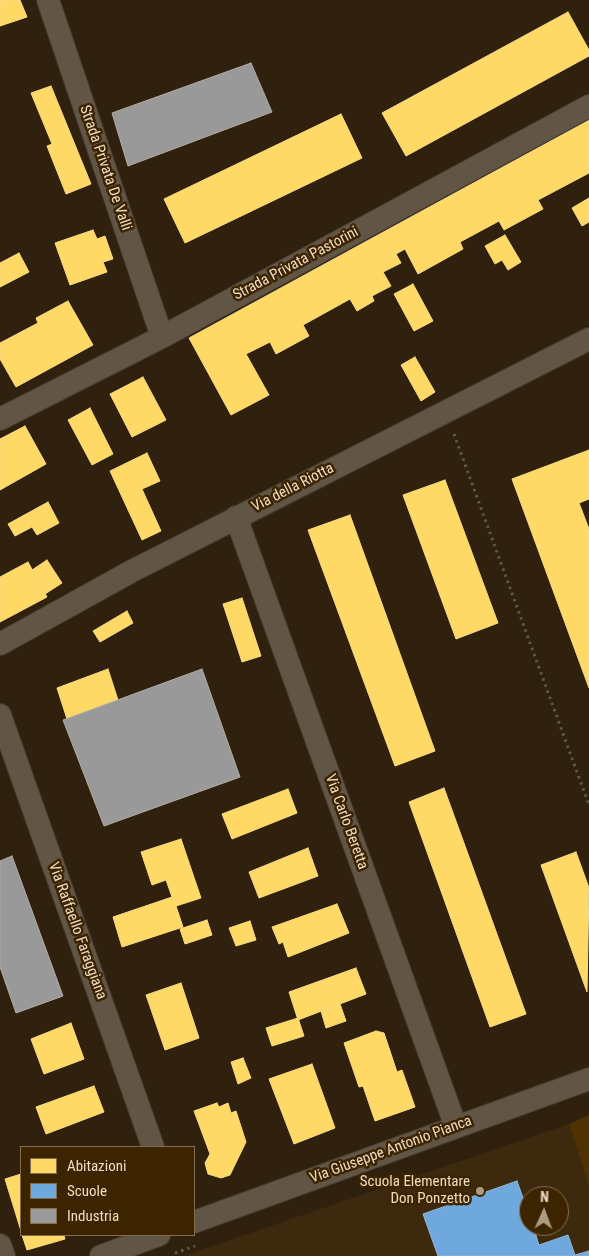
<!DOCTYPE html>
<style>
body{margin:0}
#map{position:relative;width:589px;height:1256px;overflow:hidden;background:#2f210d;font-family:"Roboto Condensed",sans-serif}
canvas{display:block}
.legend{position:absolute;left:20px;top:1146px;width:175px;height:90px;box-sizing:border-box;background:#3c2400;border:1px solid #846d4e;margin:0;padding:6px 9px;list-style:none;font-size:15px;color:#efdbc4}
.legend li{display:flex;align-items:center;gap:10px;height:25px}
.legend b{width:25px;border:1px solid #846d4e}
.north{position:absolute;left:519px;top:1186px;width:50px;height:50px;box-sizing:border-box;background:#3c2400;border:1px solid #846d4e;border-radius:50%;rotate:2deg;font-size:14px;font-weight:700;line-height:20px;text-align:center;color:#efdbc4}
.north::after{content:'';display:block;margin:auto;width:18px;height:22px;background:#ac9a84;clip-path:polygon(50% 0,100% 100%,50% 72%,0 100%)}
</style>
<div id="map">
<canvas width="589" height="1256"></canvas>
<ul class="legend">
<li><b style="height:14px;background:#ffd966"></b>Abitazioni</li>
<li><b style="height:14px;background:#6fa8dc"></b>Scuole</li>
<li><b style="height:14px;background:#999"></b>Industria</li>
</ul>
<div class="north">N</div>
</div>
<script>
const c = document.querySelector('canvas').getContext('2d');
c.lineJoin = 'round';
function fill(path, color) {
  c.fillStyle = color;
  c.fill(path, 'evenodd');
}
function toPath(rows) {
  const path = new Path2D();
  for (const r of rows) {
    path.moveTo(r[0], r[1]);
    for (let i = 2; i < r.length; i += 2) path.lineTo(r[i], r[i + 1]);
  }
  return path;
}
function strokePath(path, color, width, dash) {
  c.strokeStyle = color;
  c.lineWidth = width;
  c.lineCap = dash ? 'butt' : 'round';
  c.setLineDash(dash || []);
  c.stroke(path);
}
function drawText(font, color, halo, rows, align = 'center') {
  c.font = font + ' "Roboto Condensed",sans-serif';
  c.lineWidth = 5;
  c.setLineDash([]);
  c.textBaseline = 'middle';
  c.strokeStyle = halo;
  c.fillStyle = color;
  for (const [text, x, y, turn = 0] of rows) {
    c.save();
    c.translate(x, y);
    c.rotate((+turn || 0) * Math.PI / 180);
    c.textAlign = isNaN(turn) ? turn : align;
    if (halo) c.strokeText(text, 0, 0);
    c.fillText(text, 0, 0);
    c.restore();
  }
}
const built = toPath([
 [569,1124,589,1187,589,1256,183,1256],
 [529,1196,559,1196,559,1226,529,1226]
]);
const green = toPath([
 [589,1115,589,1187,569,1124]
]);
const homes = toPath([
 [0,0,20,0,27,17,0,26,0,0],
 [568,12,589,50,589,56,406,156,382,113,568,12],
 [51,86,91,184,66,194,47,146,52,144,31,93,51,86],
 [341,114,362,158,185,243,164,199,341,114],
 [589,120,589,173,538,200,543,209,504,230,499,221,460,242,463,249,418,274,405,249,396,254,401,263,383,272,391,286,372,296,374,301,357,311,350,299,303,325,309,336,276,354,270,342,246,354,269,395,231,415,189,338,589,120],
 [589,198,589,222,582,226,572,208,589,198],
 [93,230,97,239,105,236,113,259,103,262,107,272,70,285,55,243,93,230],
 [505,235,521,262,508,270,502,260,495,264,485,246,505,235],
 [19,253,29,272,0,287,0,263,19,253],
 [413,284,433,321,414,331,394,294,413,284],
 [68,301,93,345,16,387,0,359,0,343,38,323,36,318,68,301],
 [415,357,435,392,421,401,401,365,415,357],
 [143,377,166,420,132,437,110,394,143,377],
 [90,408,113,454,92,465,68,420,90,408],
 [25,426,46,464,0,490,0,439,25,426],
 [589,450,589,499,579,503,589,529,589,688,512,479,589,450],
 [147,453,160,481,142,489,161,531,142,540,110,471,147,453],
 [445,480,498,623,456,639,403,495,445,480],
 [48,502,59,523,37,535,32,527,15,536,8,524,48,502],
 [350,515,435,751,395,766,308,530,350,515],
 [47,560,62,583,45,594,32,570,47,560],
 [28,562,47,597,0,622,0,577,28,562],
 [242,598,261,656,242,662,223,604,242,598],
 [127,611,133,623,100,642,93,631,127,611],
 [108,669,118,700,67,719,57,688,108,669],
 [444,788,526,1014,490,1027,409,802,444,788],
 [288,789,297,813,232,839,222,814,288,789],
 [181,839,201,898,176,906,183,927,122,947,113,917,172,897,166,880,152,885,141,852,181,839],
 [308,848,318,876,259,898,249,872,308,848],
 [576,852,589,888,587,992,541,865,576,852],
 [337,904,349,933,288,957,283,942,279,944,272,927,337,904],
 [207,920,212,935,185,944,180,929,207,920],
 [250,921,256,940,236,946,229,928,250,921],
 [356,968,366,994,298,1020,289,992,356,968],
 [181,983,199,1038,165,1050,146,995,181,983],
 [340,1004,346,1021,326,1028,321,1011,340,1004],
 [298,1018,304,1036,272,1046,266,1028,298,1018],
 [71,1023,84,1059,44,1074,31,1039,71,1023],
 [376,1031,384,1033,397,1072,402,1070,415,1107,375,1121,363,1086,359,1087,344,1043,376,1031],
 [243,1058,251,1078,238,1084,231,1062,243,1058],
 [312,1064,335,1128,294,1144,269,1079,312,1064],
 [94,1086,104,1112,46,1134,36,1107,94,1086],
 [217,1103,219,1107,228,1103,231,1113,236,1111,246,1142,230,1175,221,1178,208,1174,205,1163,210,1154,194,1111,217,1103],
 [21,1174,21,1231,5,1179,21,1174],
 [22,1235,64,1235,65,1239,27,1250,22,1235]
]);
const schools = toPath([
 [517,1181,529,1215,529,1226,533,1226,539,1245,568,1235,575,1255,589,1251,589,1256,438,1256,423,1214,517,1181]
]);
const industry = toPath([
 [251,63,272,112,128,166,112,113,251,63],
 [202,669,240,777,104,826,63,720,202,669],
 [12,856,63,996,16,1013,0,967,0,861,12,856]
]);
const path = toPath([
 [454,434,589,805],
 [175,1253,195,1246]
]);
const street = toPath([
 [48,0,162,337],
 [0,419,162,337,589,106],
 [236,517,456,1127],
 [0,644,132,571,589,339],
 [0,715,153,1147],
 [194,1222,589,1079],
 [0,1245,4,1256],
 [101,1256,159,1235]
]);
const markers = [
 [480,1191,5,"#ac9a84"]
];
const streetNames = [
 ["Strada Privata De Valli",105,168,71],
 ["Strada Privata Pastorini",296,264,-28],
 ["Via della Riotta",293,488,-27],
 ["Via Carlo Beretta",346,822,70],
 ["Via Raffaello Faraggiana",77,931,70],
 ["Via Giuseppe Antonio Pianca",391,1150,-20]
];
const poiNames = [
 ["Scuola Elementare",470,1182],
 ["Don Ponzetto",470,1199]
];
fill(built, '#3d2a0e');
fill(green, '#503202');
fill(homes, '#ffd966');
strokePath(homes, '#fada82', 1);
fill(schools, '#6fa8dc');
strokePath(schools, '#95b7d5', 1);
fill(industry, '#999');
strokePath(industry, '#b3ada6', 1);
strokePath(street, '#463a2c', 24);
strokePath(path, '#615748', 3, [2.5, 4]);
strokePath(street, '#615545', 22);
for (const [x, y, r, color] of markers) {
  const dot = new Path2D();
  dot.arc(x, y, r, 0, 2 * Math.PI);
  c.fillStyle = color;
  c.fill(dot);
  strokePath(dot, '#3c2400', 2);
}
drawText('15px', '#efdbc4', '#3c2400', streetNames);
drawText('15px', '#efdbc4', '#3c2400', poiNames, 'right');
</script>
